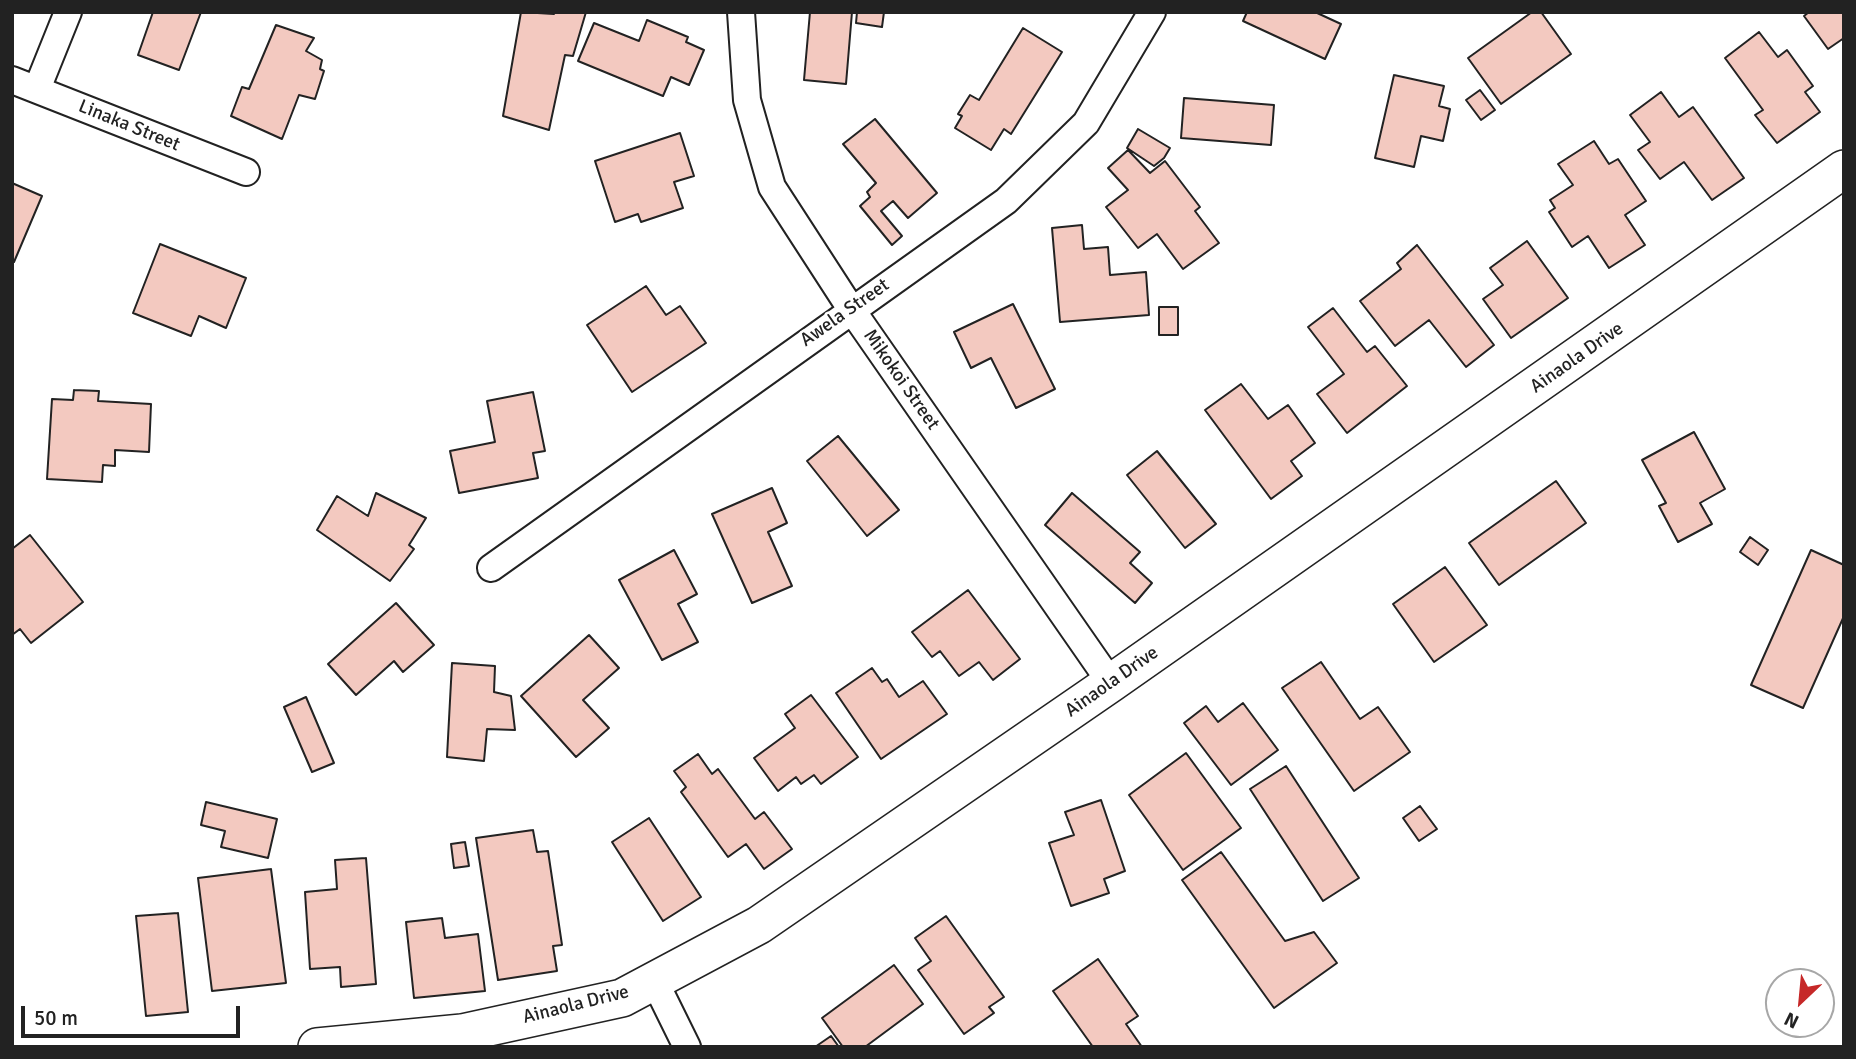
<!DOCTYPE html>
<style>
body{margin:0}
#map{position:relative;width:1856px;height:1059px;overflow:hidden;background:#fff;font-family:Signika,sans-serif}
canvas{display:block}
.frame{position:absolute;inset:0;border:14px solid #222;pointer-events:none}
.north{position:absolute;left:1765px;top:968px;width:70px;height:70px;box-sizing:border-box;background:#fff;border:2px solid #a7a7a7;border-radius:50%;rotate:206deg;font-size:19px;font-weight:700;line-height:28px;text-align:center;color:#222}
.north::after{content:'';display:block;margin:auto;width:24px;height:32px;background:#c62828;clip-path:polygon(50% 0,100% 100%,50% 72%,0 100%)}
.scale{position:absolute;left:21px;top:1006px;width:219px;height:32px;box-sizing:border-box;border:4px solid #222;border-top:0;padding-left:9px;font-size:21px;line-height:24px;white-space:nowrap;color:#222;-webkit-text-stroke:5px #fff;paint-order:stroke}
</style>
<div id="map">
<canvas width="1856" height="1059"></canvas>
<div class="frame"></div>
<div class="north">N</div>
<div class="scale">50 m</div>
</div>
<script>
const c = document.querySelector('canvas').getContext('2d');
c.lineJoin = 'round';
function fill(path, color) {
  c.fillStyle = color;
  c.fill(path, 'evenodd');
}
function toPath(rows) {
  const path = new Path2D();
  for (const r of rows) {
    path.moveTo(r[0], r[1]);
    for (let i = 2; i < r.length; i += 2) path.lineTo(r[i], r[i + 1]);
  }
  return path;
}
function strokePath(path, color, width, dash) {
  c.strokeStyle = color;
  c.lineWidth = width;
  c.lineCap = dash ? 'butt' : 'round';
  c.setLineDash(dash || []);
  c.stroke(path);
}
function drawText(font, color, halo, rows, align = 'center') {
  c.font = font + ' Signika,sans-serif';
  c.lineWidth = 5;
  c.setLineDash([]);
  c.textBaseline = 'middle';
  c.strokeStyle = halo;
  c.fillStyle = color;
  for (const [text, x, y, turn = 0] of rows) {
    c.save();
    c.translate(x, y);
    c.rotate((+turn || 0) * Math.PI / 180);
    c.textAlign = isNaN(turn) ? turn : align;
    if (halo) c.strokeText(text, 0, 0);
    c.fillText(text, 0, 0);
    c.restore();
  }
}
const building = toPath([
 [153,12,201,12,179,70,138,55,153,12],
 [521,12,554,14,554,12,586,12,573,56,565,55,549,130,503,116,521,12],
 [810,12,852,12,846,84,804,80,810,12],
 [857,12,884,12,882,27,856,23,857,12],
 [1247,12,1315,12,1341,24,1325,59,1243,21,1247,12],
 [1532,12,1541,12,1571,54,1501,104,1468,58,1532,12],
 [1809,12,1844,12,1844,38,1828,49,1804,16,1809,12],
 [647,20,688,37,686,42,704,50,689,85,671,77,663,96,578,61,594,23,639,41,647,20],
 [276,25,314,38,306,51,322,60,320,69,324,71,315,99,299,95,282,139,231,116,242,87,249,89,276,25],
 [1023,28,1062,52,1011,134,1004,129,991,150,955,128,962,116,958,114,970,95,979,100,1023,28],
 [1759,32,1778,57,1787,50,1813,86,1805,92,1820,112,1777,143,1755,115,1763,110,1725,58,1759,32],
 [1394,75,1444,86,1439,106,1450,109,1443,141,1421,136,1414,167,1375,158,1394,75],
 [1480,90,1495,110,1481,120,1466,100,1480,90],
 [1661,92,1679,117,1693,107,1744,178,1712,200,1684,162,1660,179,1638,150,1650,142,1630,115,1661,92],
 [1184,98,1274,105,1271,145,1181,138,1184,98],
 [875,119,937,193,908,218,893,201,881,211,902,236,892,245,860,206,870,197,867,192,876,183,843,144,875,119],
 [1138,129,1170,148,1164,158,1154,166,1127,148,1138,129],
 [680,133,694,176,674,182,683,208,641,222,638,214,615,222,595,161,680,133],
 [1594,141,1609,164,1618,159,1646,201,1625,215,1645,245,1609,268,1588,236,1572,247,1549,212,1555,208,1550,200,1573,185,1558,164,1594,141],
 [1128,150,1150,173,1165,161,1200,207,1195,211,1219,243,1183,269,1157,234,1138,248,1106,207,1128,190,1108,168,1128,150],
 [12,183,42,196,14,262,12,262,12,183],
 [1082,225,1084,249,1108,247,1110,275,1146,272,1149,315,1060,322,1052,228,1082,225],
 [1527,241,1568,298,1511,338,1483,299,1503,285,1490,268,1527,241],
 [160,244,246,278,226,328,199,316,191,336,133,313,160,244],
 [1417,245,1494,345,1466,367,1429,320,1395,346,1360,301,1401,269,1397,263,1417,245],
 [646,286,666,315,680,306,706,343,632,392,587,325,646,286],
 [1013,304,1055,389,1016,408,991,358,971,368,954,332,1013,304],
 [1159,307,1178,307,1178,335,1159,335,1159,307],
 [1333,308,1367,352,1375,346,1407,386,1347,433,1317,394,1344,374,1308,327,1333,308],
 [1241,384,1268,419,1288,405,1315,443,1291,461,1302,476,1271,499,1205,410,1241,384],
 [74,390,99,391,98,401,151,404,149,452,115,450,115,466,103,465,102,482,47,479,52,399,73,400,74,390],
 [533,392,545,451,533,453,538,478,459,493,450,451,495,442,487,401,533,392],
 [1694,432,1725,489,1700,503,1712,524,1678,542,1659,506,1666,503,1642,460,1694,432],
 [838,436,899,510,867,536,807,461,838,436],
 [1157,451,1216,524,1185,548,1127,475,1157,451],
 [1556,481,1586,523,1499,585,1469,543,1556,481],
 [772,488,787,523,768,532,792,586,752,603,712,514,772,488],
 [376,493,426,518,409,545,414,549,390,581,317,530,337,496,368,516,376,493],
 [1072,493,1140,552,1130,563,1152,583,1135,603,1045,525,1072,493],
 [30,535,83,602,31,643,20,629,12,635,12,549,30,535],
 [1750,537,1768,550,1758,565,1740,552,1750,537],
 [674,550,697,594,678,604,698,642,662,660,619,580,674,550],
 [1811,550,1844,565,1844,616,1803,708,1751,685,1811,550],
 [1445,567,1487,625,1434,662,1393,604,1445,567],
 [968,590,1020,659,993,680,979,662,959,676,940,651,932,657,912,632,968,590],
 [396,603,434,645,403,672,394,661,356,695,328,664,396,603],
 [589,635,619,668,583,700,609,728,576,757,521,696,589,635],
 [1321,662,1360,719,1378,707,1410,752,1354,791,1282,688,1321,662],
 [452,663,495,666,494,692,511,696,515,730,487,729,484,761,447,757,452,663],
 [872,668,882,682,887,679,899,697,923,681,947,714,881,759,836,693,872,668],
 [811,695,858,757,821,784,814,775,801,784,796,777,778,791,754,758,795,728,785,714,811,695],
 [306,697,334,763,312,772,284,707,306,697],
 [1243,703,1278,750,1231,785,1184,723,1206,706,1218,722,1243,703],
 [1186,753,1241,828,1183,870,1129,795,1186,753],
 [698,754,712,774,718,769,755,819,764,812,792,849,764,869,746,844,728,857,681,792,686,787,674,771,698,754],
 [1286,766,1359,878,1323,901,1250,789,1286,766],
 [1101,800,1125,871,1104,879,1109,893,1071,906,1049,843,1074,835,1065,812,1101,800],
 [206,802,277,819,268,858,221,847,225,831,201,825,206,802],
 [1420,806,1437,829,1419,841,1403,818,1420,806],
 [649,818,701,897,663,921,612,842,649,818],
 [533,830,537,852,548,851,562,945,553,946,557,971,498,980,476,838,533,830],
 [465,842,469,866,454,868,451,844,465,842],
 [1221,852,1285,941,1314,932,1337,963,1274,1008,1182,880,1221,852],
 [366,858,376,984,341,987,340,967,310,969,305,892,337,889,335,860,366,858],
 [271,869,286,983,212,991,198,878,271,869],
 [178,913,188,1012,146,1016,136,916,178,913],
 [946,916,1004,997,989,1007,994,1013,964,1034,918,970,931,961,915,938,946,916],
 [442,918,445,938,478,934,485,991,414,998,406,922,442,918],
 [1098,959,1138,1016,1126,1024,1142,1047,1093,1047,1053,991,1098,959],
 [894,965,923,1004,865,1047,843,1047,822,1018,894,965],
 [831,1036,839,1047,815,1047,831,1036]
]);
const street = toPath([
 [741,12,747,100,772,187,851,309,1111,683],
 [12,80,246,172],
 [37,89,68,12],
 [491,568,1006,201,1086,123,1152,12],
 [655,982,687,1047]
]);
const secondary = toPath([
 [317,1047,462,1033,622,998,759,925,1111,683,1844,169]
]);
const streetNames = [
 ["Linaka Street",129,126,22],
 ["Awela Street",845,313,-35],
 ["Ainaola Drive",1577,358,-35],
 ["Mikokoi Street",901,380,55],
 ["Ainaola Drive",1112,682,-35],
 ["Ainaola Drive",576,1005,-14]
];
fill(building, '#f3c9c0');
strokePath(building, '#222', 2);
strokePath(street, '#222', 30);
strokePath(secondary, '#222', 40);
strokePath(street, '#fff', 26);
strokePath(secondary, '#fff', 37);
drawText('19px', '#222', '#fff', streetNames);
</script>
